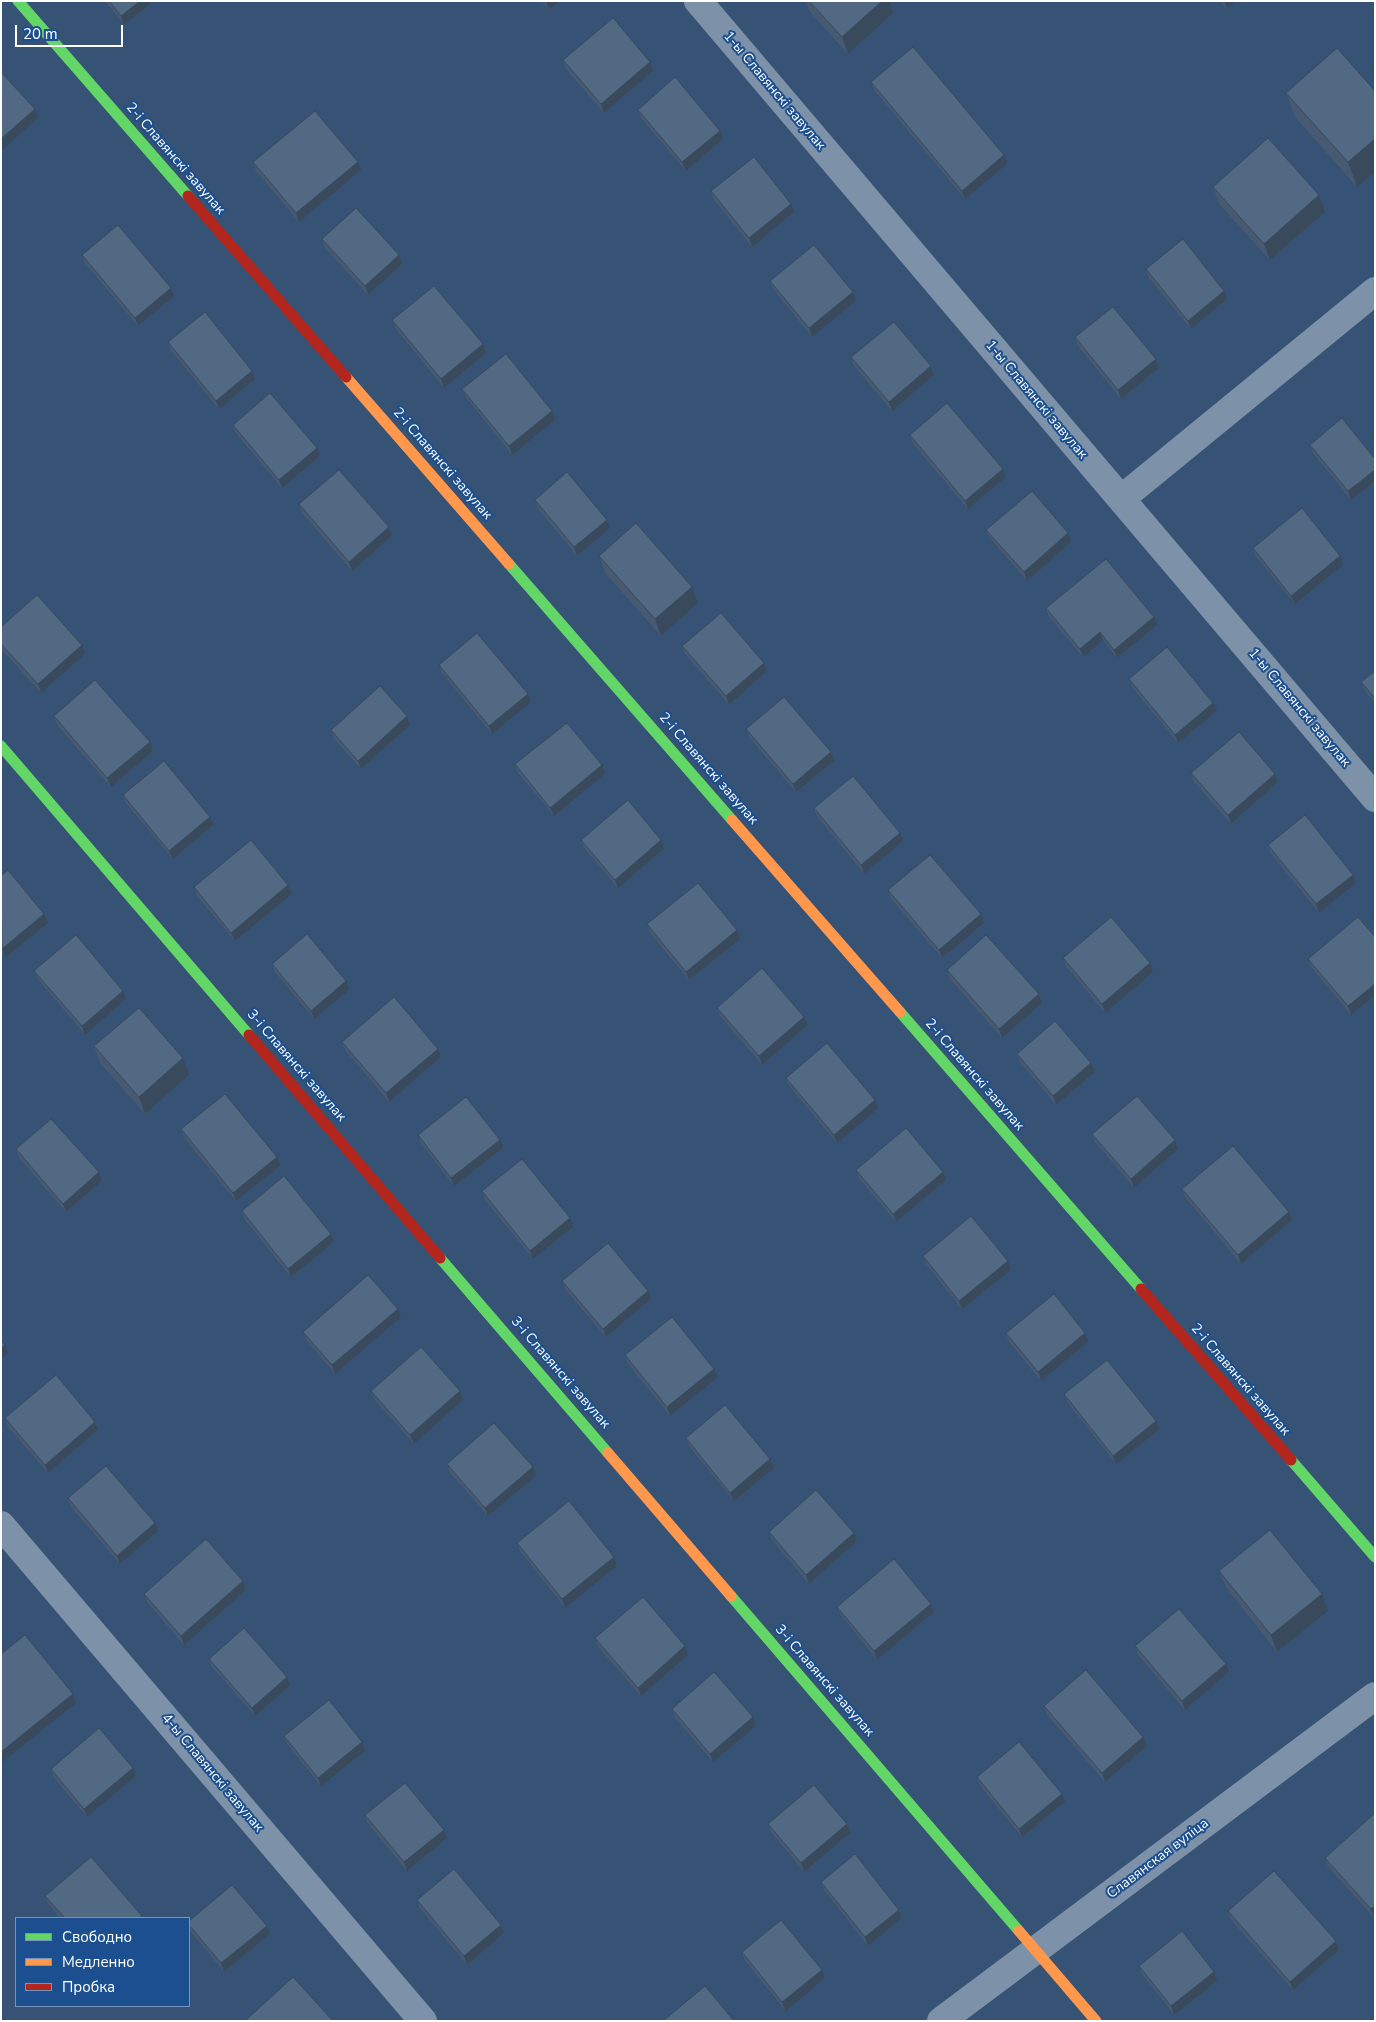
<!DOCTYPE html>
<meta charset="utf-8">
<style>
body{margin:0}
#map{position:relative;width:1376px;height:2022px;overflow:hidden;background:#365274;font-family:"Nunito Sans",sans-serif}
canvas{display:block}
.frame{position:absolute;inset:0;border:2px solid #fff;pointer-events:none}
.legend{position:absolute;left:15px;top:1917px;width:175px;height:90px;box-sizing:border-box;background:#1b4f8f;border:1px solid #7695bc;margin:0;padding:6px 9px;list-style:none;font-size:15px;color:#fff}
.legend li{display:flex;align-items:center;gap:10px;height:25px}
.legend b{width:25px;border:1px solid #7695bc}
.scale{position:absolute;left:15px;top:25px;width:108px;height:22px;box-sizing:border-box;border:2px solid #fff;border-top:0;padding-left:6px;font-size:15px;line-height:18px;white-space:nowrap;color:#fff;-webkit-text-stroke:4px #1b4f8f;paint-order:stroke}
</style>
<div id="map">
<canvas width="1376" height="2022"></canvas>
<div class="frame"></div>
<ul class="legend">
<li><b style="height:6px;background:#63d668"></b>Свободно</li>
<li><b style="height:6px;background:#ff974d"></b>Медленно</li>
<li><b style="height:6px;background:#b3261e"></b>Пробка</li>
</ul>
<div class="scale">20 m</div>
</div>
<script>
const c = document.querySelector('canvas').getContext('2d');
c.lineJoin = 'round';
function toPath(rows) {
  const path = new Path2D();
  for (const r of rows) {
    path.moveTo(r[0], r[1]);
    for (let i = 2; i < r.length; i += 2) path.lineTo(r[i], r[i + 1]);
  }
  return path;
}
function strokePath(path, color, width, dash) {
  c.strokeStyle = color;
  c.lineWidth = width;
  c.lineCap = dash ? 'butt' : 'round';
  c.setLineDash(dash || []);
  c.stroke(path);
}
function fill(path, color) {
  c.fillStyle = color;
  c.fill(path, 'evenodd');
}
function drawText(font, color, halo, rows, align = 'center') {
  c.font = font + ' "Nunito Sans",sans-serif';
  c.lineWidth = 4;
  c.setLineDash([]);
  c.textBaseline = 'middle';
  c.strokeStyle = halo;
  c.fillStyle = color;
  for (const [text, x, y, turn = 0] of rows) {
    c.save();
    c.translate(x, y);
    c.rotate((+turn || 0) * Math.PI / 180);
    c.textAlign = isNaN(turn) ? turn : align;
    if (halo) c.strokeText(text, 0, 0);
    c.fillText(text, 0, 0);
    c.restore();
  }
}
const street = toPath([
 [698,1,1375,798],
 [1121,499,1375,291],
 [1,1525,423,2021],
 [941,2021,1375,1696]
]);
const fast = toPath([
 [18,1,188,196],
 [509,564,732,820],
 [1,746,249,1035],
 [900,1012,1141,1289],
 [440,1258,608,1453],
 [1291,1460,1375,1557],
 [731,1596,1019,1931]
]);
const slow = toPath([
 [346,377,509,564],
 [732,820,900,1012],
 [608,1453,731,1596],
 [1019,1931,1096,2021]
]);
const jam = toPath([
 [188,196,346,377],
 [249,1035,440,1258],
 [1141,1289,1291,1460]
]);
const wall = toPath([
 [105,1,154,1,124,25],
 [541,1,559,1,549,10],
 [806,1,889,1,893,13,848,54,809,11],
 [1220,1,1236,1,1227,9],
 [563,60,650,62,653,71,604,113,566,69],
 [871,82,1007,164,965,199,874,90],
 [1375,91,1375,172,1357,187,1295,117,1286,93],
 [638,110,723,139,686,171,641,118],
 [253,162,361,170,299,222,256,171],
 [1213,187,1325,212,1270,260,1219,204],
 [711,191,794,212,752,247,714,200],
 [322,239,399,255,402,264,368,295,325,248],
 [82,255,174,296,138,326,85,263],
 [1146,269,1227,299,1191,329,1149,278],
 [770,281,856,301,812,337,773,289],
 [392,320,483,344,486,353,444,388,396,329],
 [1075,337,1156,359,1159,368,1121,399,1078,346],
 [168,342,252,371,255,379,219,409,171,351],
 [851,357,931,366,934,375,892,411,854,366],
 [462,389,552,411,555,420,512,455,466,397],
 [1342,418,1351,500,1313,453,1310,445],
 [233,425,320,456,282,488,236,433],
 [910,435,1003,469,1006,477,968,509,913,444],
 [535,500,610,528,577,556,538,509],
 [299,504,389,527,392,536,352,571,302,513],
 [986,530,1068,533,1071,542,1027,581,990,538],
 [1253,548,1340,556,1343,565,1295,604,1256,557],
 [599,556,692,587,698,603,661,636,605,573],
 [1046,608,1154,617,1157,625,1117,658,1103,640,1083,657,1049,617],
 [1,627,82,645,85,654,41,693,1,649],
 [682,646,764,663,767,671,729,705,685,654],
 [439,665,531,702,492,734,442,673],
 [1375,671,1375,703,1365,691,1361,682],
 [1129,679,1217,711,1178,743,1132,687],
 [54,716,150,742,153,751,111,787,57,725],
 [410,725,361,769,334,739,331,730],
 [746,729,834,761,796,792,749,737],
 [515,764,602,765,605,774,554,816,518,773],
 [1191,773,1275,774,1278,782,1231,824,1194,782],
 [123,795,213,825,173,859,126,803],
 [814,808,903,841,864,874,817,816],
 [581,840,664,849,618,888,584,848],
 [1268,845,1353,875,1356,883,1319,913,1271,854],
 [1,876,44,914,48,923,5,958,1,953],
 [288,885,292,894,235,941,197,896,194,887],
 [888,890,984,923,942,958,891,899],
 [1358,917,1351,1015,1311,967,1308,959],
 [647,924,740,939,689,980,650,933],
 [1063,958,1150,963,1153,972,1105,1013,1066,966],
 [272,964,346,981,349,990,314,1019,275,972],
 [947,970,1039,994,1042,1003,1002,1038,950,979],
 [34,971,126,999,85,1035,38,979],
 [717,1008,804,1017,808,1025,762,1065,720,1016],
 [342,1042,438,1049,441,1057,389,1102,345,1050],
 [94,1046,189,1075,145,1114,100,1063],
 [1017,1054,1091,1063,1095,1072,1056,1105,1020,1062],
 [786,1078,878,1109,837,1143,789,1086],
 [181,1129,280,1166,236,1201,184,1138],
 [1092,1134,1175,1140,1178,1149,1134,1188,1095,1142],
 [418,1135,503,1148,454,1186,421,1143],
 [16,1149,99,1172,102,1181,66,1212,19,1158],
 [856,1170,943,1172,946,1180,896,1222,859,1179],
 [1182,1189,1289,1212,1292,1220,1241,1264,1185,1197],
 [482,1191,573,1227,533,1259,485,1200],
 [242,1211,331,1234,334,1242,291,1277,245,1220],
 [923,1256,1011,1270,962,1309,926,1264],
 [562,1281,651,1299,606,1337,565,1289],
 [398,1309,401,1317,335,1374,306,1340,303,1332],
 [1006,1333,1088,1342,1041,1381,1009,1342],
 [625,1355,717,1378,670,1416,628,1364],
 [371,1391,463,1400,414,1444,374,1399],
 [1064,1394,1159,1430,1116,1464,1068,1403],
 [5,1418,95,1422,98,1430,48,1473,8,1427],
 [686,1438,770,1459,774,1468,734,1501,689,1446],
 [447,1464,536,1476,488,1516,450,1473],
 [68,1498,155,1523,158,1531,120,1564,71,1507],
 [769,1532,854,1533,857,1541,809,1584,772,1540],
 [517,1543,614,1557,617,1566,565,1608,520,1551],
 [1219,1571,1322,1594,1328,1611,1277,1652,1226,1587],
 [243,1581,246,1590,184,1645,147,1602,144,1594],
 [931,1604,934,1612,877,1660,841,1615,837,1607],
 [595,1638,688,1655,641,1696,598,1647],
 [1135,1646,1229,1672,1185,1710,1138,1655],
 [209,1659,290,1686,255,1716,212,1667],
 [1044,1706,1143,1737,1147,1746,1105,1782,1047,1715],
 [672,1709,753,1717,756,1726,713,1762,675,1718],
 [284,1736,362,1742,365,1751,321,1786,287,1744],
 [51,1769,136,1776,87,1817,54,1778],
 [977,1777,1065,1802,1022,1837,980,1786],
 [1375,1813,1375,1917,1374,1918,1328,1867,1325,1858],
 [365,1815,444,1830,447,1838,407,1871,368,1824],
 [768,1824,847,1824,850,1833,804,1872,771,1832],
 [821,1882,899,1910,902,1918,868,1946,824,1890],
 [45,1896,142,1916,143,1918,60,1918,49,1905],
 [417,1900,501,1925,504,1933,467,1965,420,1908],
 [1228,1911,1336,1941,1339,1950,1293,1990,1231,1920],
 [189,1921,270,1934,224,1972,190,1931,189,1927],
 [742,1952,822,1970,825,1978,786,2011,745,1961],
 [1139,1966,1217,1981,1174,2015,1142,1974]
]);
const shadedWall = toPath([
 [140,1,154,1,124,25,121,16],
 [546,1,559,1,549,10,546,2],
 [882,1,889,1,893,13,848,54,842,37],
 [1224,1,1236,1,1227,9],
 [650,62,653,71,604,113,601,104],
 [35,109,38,118,2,150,1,139],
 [720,131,723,139,686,171,682,162],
 [1375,139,1375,172,1357,187,1348,162],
 [1004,155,1007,164,965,199,962,191],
 [358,162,361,170,299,222,296,213],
 [1319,195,1325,212,1270,260,1264,244],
 [791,204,794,212,752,247,749,238],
 [399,255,402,264,368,295,365,286],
 [171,288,174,296,138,326,135,318],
 [1224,291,1227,299,1191,329,1188,321],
 [853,292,856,301,812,337,809,328],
 [483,344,486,353,444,388,441,379],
 [1156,359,1159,368,1121,399,1118,390],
 [931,366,934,375,892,411,889,402],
 [252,371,255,379,219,409,216,401],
 [552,411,555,420,512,455,509,446],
 [317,448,320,456,282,488,279,480],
 [1003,469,1006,477,968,509,965,501],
 [1375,470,1375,481,1351,500,1348,491],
 [607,520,610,528,577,556,574,547],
 [389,527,392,536,352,571,349,562],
 [1068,533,1071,542,1027,581,1024,572],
 [1340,556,1343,565,1295,604,1291,596],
 [692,587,698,603,661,636,655,619],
 [1154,617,1157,625,1117,658,1114,650],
 [1100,632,1103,640,1083,657,1080,649],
 [82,645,85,654,41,693,38,684],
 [764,663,767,671,729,705,726,696],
 [528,694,531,702,492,734,489,726],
 [1213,703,1217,711,1178,743,1175,735],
 [407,716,410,725,361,769,358,761],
 [150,742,153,751,111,787,107,778],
 [831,752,834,761,796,792,793,784],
 [602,765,605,774,554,816,550,808],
 [1275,774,1278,782,1231,824,1228,815],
 [210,817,213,825,173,859,169,851],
 [900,833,903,841,864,874,861,865],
 [661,840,664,849,618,888,615,880],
 [1353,875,1356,883,1319,913,1316,904],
 [288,885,292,894,235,941,231,933],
 [44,914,48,923,5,958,2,949],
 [981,914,984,923,942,958,939,950],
 [737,930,740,939,689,980,686,972],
 [1150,963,1153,972,1105,1013,1102,1004],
 [346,981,349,990,314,1019,311,1011],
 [1375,984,1375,995,1351,1015,1348,1006],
 [123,991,126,999,85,1035,82,1026],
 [1039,994,1042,1003,1002,1038,999,1029],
 [804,1017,808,1025,762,1065,759,1056],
 [438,1049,441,1057,389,1102,386,1093],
 [183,1058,189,1075,145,1114,139,1097],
 [1091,1063,1095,1072,1056,1105,1053,1096],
 [875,1100,878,1109,837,1143,834,1135],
 [500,1140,503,1148,454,1186,451,1178],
 [1175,1140,1178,1149,1134,1188,1131,1179],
 [277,1157,280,1166,236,1201,233,1193],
 [99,1172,102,1181,66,1212,63,1204],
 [943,1172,946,1180,896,1222,893,1214],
 [1289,1212,1292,1220,1241,1264,1238,1255],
 [570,1218,573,1227,533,1259,530,1251],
 [331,1234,334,1242,291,1277,288,1269],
 [1008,1261,1011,1270,962,1309,959,1301],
 [648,1291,651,1299,606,1337,603,1329],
 [398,1309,401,1317,335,1374,332,1365],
 [1085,1333,1088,1342,1041,1381,1038,1372],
 [5,1345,8,1353,1,1359,1,1348],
 [714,1369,717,1378,670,1416,667,1407],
 [460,1391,463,1400,414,1444,410,1435],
 [1156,1421,1159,1430,1116,1464,1113,1456],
 [95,1422,98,1430,48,1473,45,1465],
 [770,1459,774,1468,734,1501,730,1493],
 [533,1467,536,1476,488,1516,485,1508],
 [155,1523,158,1531,120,1564,117,1556],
 [854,1533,857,1541,809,1584,806,1575],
 [614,1557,617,1566,565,1608,562,1599],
 [243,1581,246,1590,184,1645,181,1636],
 [1322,1594,1328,1611,1277,1652,1271,1635],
 [931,1604,934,1612,877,1660,874,1651],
 [685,1646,688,1655,641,1696,638,1688],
 [1226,1664,1229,1672,1185,1710,1182,1701],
 [287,1677,290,1686,255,1716,252,1708],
 [73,1694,76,1703,1,1763,1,1752],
 [753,1717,756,1726,713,1762,710,1754],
 [1143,1737,1147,1746,1105,1782,1102,1773],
 [362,1742,365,1751,321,1786,318,1778],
 [133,1768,136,1776,87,1817,84,1809],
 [1062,1794,1065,1802,1022,1837,1019,1829],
 [847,1824,850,1833,804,1872,801,1863],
 [444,1830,447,1838,407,1871,404,1862],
 [1375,1906,1375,1917,1374,1918,1371,1909],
 [899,1910,902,1918,868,1946,865,1937],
 [501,1925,504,1933,467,1965,464,1956],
 [267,1926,270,1934,224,1972,221,1963],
 [1336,1941,1339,1950,1293,1990,1290,1982],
 [822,1970,825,1978,786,2011,782,2002],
 [1214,1972,1217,1981,1174,2015,1171,2006]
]);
const building = toPath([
 [109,1,140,1,121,16,109,1],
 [809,1,882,1,842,37,809,1],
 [613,18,650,62,601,104,563,60,613,18],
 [913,47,1004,155,962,191,871,82,913,47],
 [1337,48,1375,91,1375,139,1348,162,1286,93,1337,48],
 [1,72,35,109,1,139,1,72],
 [675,77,720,131,682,162,638,110,675,77],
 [315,111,358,162,296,213,253,162,315,111],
 [1268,138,1319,195,1264,244,1213,187,1268,138],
 [754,157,791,204,749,238,711,191,754,157],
 [356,208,399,255,365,286,322,239,356,208],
 [118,225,171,288,135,318,82,255,118,225],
 [1183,239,1224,291,1188,321,1146,269,1183,239],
 [814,245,853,292,809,328,770,281,814,245],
 [434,286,483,344,441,379,392,320,434,286],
 [1113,307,1156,359,1118,390,1075,337,1113,307],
 [205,312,252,371,216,401,168,342,205,312],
 [894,322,931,366,889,402,851,357,894,322],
 [506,354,552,411,509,446,462,389,506,354],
 [270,393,317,448,279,480,233,425,270,393],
 [947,403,1003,469,965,501,910,435,947,403],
 [1342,418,1375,459,1375,470,1348,491,1310,445,1342,418],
 [339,470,389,527,349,562,299,504,339,470],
 [567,472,607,520,574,547,535,500,567,472],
 [1032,491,1068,533,1024,572,986,530,1032,491],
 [1302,508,1340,556,1291,596,1253,548,1302,508],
 [636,523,692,587,655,619,599,556,636,523],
 [1106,559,1154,617,1114,650,1100,632,1080,649,1046,608,1106,559],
 [37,595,82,645,38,684,1,644,1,627,37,595],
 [721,613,764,663,726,696,682,646,721,613],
 [477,633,528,694,489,726,439,665,477,633],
 [1167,647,1213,703,1175,735,1129,679,1167,647],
 [1375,671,1375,698,1361,682,1375,671],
 [95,680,150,742,107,778,54,716,95,680],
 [380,686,407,716,358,761,331,730,380,686],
 [784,697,831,752,793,784,746,729,784,697],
 [567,723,602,765,550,808,515,764,567,723],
 [1239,732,1275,774,1228,815,1191,773,1239,732],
 [164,761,210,817,169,851,123,795,164,761],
 [853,776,900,833,861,865,814,808,853,776],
 [628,800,661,840,615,880,581,840,628,800],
 [1305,815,1353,875,1316,904,1268,845,1305,815],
 [251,840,288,885,231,933,194,887,251,840],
 [930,855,981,914,939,950,888,890,930,855],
 [8,870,44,914,2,949,1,876,8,870],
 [698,883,737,930,686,972,647,924,698,883],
 [1111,917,1150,963,1102,1004,1063,958,1111,917],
 [1358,917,1375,937,1375,984,1348,1006,1308,959,1358,917],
 [307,934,346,981,311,1011,272,964,307,934],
 [76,935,123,991,82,1026,34,971,76,935],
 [986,935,1039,994,999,1029,947,970,986,935],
 [762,968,804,1017,759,1056,717,1008,762,968],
 [394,997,438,1049,386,1093,342,1042,394,997],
 [139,1008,183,1058,139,1097,94,1046,139,1008],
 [1055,1021,1091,1063,1053,1096,1017,1054,1055,1021],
 [827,1043,875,1100,834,1135,786,1078,827,1043],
 [225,1094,277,1157,233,1193,181,1129,225,1094],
 [1137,1096,1175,1140,1131,1179,1092,1134,1137,1096],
 [466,1097,500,1140,451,1178,418,1135,466,1097],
 [51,1119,99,1172,63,1204,16,1149,51,1119],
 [906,1128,943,1172,893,1214,856,1170,906,1128],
 [1233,1146,1289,1212,1238,1255,1182,1189,1233,1146],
 [522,1159,570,1218,530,1251,482,1191,522,1159],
 [284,1176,331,1234,288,1269,242,1211,284,1176],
 [971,1216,1008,1261,959,1301,923,1256,971,1216],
 [608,1243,648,1291,603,1329,562,1281,608,1243],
 [368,1275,398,1309,332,1365,303,1332,368,1275],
 [1054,1294,1085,1333,1038,1372,1006,1333,1054,1294],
 [672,1317,714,1369,667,1407,625,1355,672,1317],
 [1,1340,5,1345,1,1348,1,1340],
 [421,1347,460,1391,410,1435,371,1391,421,1347],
 [1107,1360,1156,1421,1113,1456,1064,1394,1107,1360],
 [56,1375,95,1422,45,1465,5,1418,56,1375],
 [725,1405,770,1459,730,1493,686,1438,725,1405],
 [494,1423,533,1467,485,1508,447,1464,494,1423],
 [106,1466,155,1523,117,1556,68,1498,106,1466],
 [816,1490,854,1533,806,1575,769,1532,816,1490],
 [569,1501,614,1557,562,1599,517,1543,569,1501],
 [1270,1530,1322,1594,1271,1635,1219,1571,1270,1530],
 [206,1539,243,1581,181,1636,144,1594,206,1539],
 [894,1559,931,1604,874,1651,837,1607,894,1559],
 [643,1597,685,1646,638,1688,595,1638,643,1597],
 [1179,1609,1226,1664,1182,1701,1135,1646,1179,1609],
 [244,1628,287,1677,252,1708,209,1659,244,1628],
 [25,1635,73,1694,1,1752,1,1654,25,1635],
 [1086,1670,1143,1737,1102,1773,1044,1706,1086,1670],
 [714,1672,753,1717,710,1754,672,1709,714,1672],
 [329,1700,362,1742,318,1778,284,1736,329,1700],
 [99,1728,133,1768,84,1809,51,1769,99,1728],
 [1019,1742,1062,1794,1019,1829,977,1777,1019,1742],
 [405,1783,444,1830,404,1862,365,1815,405,1783],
 [814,1785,847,1824,801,1863,768,1824,814,1785],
 [1375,1813,1375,1906,1371,1909,1325,1858,1375,1813],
 [855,1854,899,1910,865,1937,821,1882,855,1854],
 [91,1857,142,1916,139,1918,65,1918,45,1896,91,1857],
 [454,1869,501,1925,464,1956,417,1900,454,1869],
 [1274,1871,1336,1941,1290,1982,1228,1911,1274,1871],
 [232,1885,267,1926,221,1963,189,1925,189,1921,232,1885],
 [781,1920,822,1970,782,2002,742,1952,781,1920],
 [1182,1931,1214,1972,1171,2006,1139,1966,1182,1931],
 [293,1977,333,2021,245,2021,293,1977],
 [705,1986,734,2021,663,2021,705,1986]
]);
const streetNames = [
 ["1-ы Славянскі завулак",774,91,50],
 ["2-і Славянскі завулак",175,159,49],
 ["1-ы Славянскі завулак",1036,400,50],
 ["2-і Славянскі завулак",442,464,49],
 ["1-ы Славянскі завулак",1299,708,50],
 ["2-і Славянскі завулак",708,769,49],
 ["3-і Славянскі завулак",296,1066,49],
 ["2-і Славянскі завулак",974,1075,49],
 ["3-і Славянскі завулак",560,1373,49],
 ["2-і Славянскі завулак",1240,1380,49],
 ["3-і Славянскі завулак",824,1681,49],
 ["4-ы Славянскі завулак",212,1773,50],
 ["Славянская вуліца",1158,1859,-37]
];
strokePath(street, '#7d92a8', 28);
strokePath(fast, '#63d668', 11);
strokePath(slow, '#ff974d', 11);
strokePath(jam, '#b3261e', 11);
fill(wall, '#475a72');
fill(shadedWall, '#394a5c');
fill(building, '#526984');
strokePath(building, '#394a5c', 1);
drawText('14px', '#fff', '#1b4f8f', streetNames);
</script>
